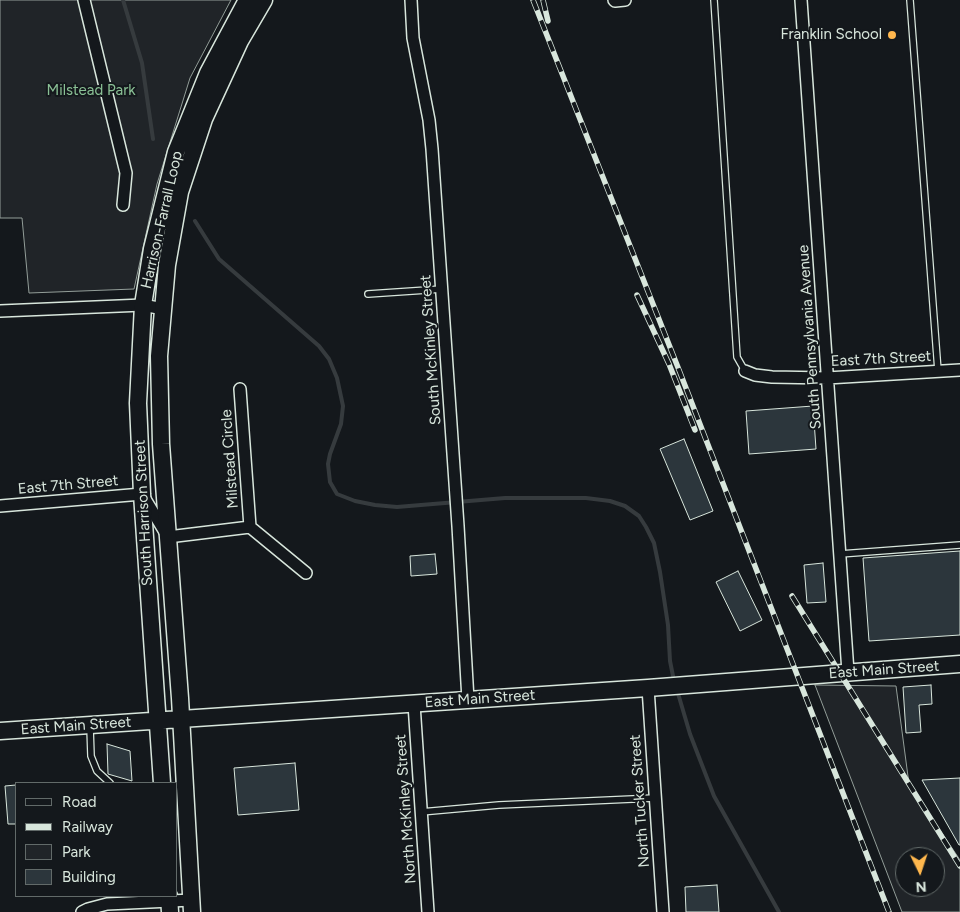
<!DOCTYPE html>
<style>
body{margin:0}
#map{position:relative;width:960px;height:912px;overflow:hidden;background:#14181c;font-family:Figtree,sans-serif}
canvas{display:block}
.legend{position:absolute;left:15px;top:782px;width:162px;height:115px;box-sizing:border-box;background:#14181c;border:1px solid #626a69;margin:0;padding:6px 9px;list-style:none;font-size:15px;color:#d8e6dc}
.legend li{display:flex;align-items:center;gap:10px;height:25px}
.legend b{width:25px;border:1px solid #626a69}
.north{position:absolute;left:895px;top:847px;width:50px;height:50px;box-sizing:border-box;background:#14181c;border:1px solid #626a69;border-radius:50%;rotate:176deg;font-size:14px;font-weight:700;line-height:20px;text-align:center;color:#d8e6dc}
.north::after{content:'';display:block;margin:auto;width:18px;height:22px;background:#ffb74d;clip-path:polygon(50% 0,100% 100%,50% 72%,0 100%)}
</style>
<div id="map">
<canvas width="960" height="912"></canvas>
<ul class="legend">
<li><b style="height:6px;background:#14181c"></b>Road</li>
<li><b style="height:6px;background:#d8e6dc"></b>Railway</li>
<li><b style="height:14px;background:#202428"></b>Park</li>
<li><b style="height:14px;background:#2c363c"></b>Building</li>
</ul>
<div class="north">N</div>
</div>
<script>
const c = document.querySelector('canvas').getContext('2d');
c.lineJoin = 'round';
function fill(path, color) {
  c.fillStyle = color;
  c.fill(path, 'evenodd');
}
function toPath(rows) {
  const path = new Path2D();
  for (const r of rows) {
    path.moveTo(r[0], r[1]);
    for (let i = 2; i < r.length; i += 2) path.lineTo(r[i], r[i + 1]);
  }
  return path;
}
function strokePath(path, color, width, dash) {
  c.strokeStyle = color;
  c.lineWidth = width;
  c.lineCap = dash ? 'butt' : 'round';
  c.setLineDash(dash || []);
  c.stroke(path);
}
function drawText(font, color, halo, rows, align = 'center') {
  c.font = font + ' Figtree,sans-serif';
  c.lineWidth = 4;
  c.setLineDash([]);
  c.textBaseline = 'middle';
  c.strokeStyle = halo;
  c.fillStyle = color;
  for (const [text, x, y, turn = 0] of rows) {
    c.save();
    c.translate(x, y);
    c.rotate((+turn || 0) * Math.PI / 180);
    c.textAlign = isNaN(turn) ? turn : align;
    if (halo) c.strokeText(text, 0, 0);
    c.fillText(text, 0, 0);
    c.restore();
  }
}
const green = toPath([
 [0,0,231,0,190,78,157,184,134,289,29,293,22,218,0,218,0,0],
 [815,685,896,686,909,784,960,860,960,912,902,912,815,685],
 [905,857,935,857,935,887,905,887,905,857]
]);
const stream = toPath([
 [123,0,142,63,153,139],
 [195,221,219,259,319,346,329,359,337,378,343,406,341,424,330,454,328,464,330,482,337,494,355,501,375,505,397,507,505,498,586,498,610,501,625,506,639,516,646,527,654,543,660,572,668,625,670,661,674,681],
 [677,690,690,734,714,796,779,912]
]);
const building = toPath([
 [813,406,816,449,749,454,746,411,813,406],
 [684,439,713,511,690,520,660,449,684,439],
 [960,551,960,635,869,641,863,558,960,551],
 [435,554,437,574,411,576,410,556,435,554],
 [823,563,826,602,807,603,804,565,823,563],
 [738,571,762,620,740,631,716,582,738,571],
 [931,685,932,704,919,705,921,732,906,733,903,687,931,685],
 [107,744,130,751,132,781,108,774,107,744],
 [295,763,299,810,238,815,234,768,295,763],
 [960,778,960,845,959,845,922,780,960,778],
 [16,785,16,824,8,824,5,786,16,785],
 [717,885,719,912,686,912,685,887,717,885]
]);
const lane = toPath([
 [714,0,737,357,745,371],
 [910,0,938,371],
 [368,294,442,289],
 [840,554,960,545],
 [90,727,91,756,97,771,110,783],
 [421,812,499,805,655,798]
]);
const street = toPath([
 [84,0,126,173,123,205],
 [411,0,413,38,429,120,432,149,458,526,468,700],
 [614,0,615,1,625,0],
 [801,0,848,672],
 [0,311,143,305,163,309],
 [745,371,755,375,772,377,827,378,960,370],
 [240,389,250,527],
 [0,506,142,494,168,537,250,527,306,573],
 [648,688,663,912],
 [414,704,428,912],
 [82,912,88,909,107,904,192,900]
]);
const secondary = toPath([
 [0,731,648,688,960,664],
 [162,783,142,494,138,403,143,305,152,249,176,152,208,73,247,0],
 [169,896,170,912],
 [192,912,180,698,161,444,159,356,167,265,180,192,204,119,240,41,264,0]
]);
const rail = toPath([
 [533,0,679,370,889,912],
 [543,0,548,21],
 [637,295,669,364,695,430],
 [792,596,960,866]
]);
const markers = [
 [892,35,5,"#ffb74d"]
];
const poiNames = [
 ["Franklin School",882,35]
];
const parkNames = [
 ["Milstead Park",91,91]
];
const streetNames = [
 ["Harrison-Farrall Loop",162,220,-77],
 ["South Pennsylvania Avenue",810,337,-94],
 ["South McKinley Street",431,350,-94],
 ["East 7th Street",881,359,-3],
 ["Milstead Circle",230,459,-94],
 ["East 7th Street",68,485,-5],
 ["South Harrison Street",144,513,-93],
 ["East Main Street",884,670,-4],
 ["East Main Street",480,699,-4],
 ["East Main Street",76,726,-4],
 ["North Tucker Street",640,801,-94],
 ["North McKinley Street",406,809,-94]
];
fill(green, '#202428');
strokePath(green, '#939e99', 1);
strokePath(stream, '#363b3e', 4);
fill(building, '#2c363c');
strokePath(building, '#d8e6dc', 1);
strokePath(lane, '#d8e6dc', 8);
strokePath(street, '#d8e6dc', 14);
strokePath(secondary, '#d8e6dc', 19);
strokePath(lane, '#14181c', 5.5);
strokePath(street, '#14181c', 11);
strokePath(secondary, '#14181c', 16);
strokePath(rail, '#d8e6dc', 5.5);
strokePath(rail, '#14181c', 4, [11]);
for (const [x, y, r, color] of markers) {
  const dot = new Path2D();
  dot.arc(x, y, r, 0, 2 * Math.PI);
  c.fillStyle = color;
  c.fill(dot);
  strokePath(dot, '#14181c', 2);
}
drawText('15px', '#d8e6dc', '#14181c', poiNames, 'right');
drawText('15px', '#8ac095', '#14181c', parkNames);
drawText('15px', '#d8e6dc', '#14181c', streetNames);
</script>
